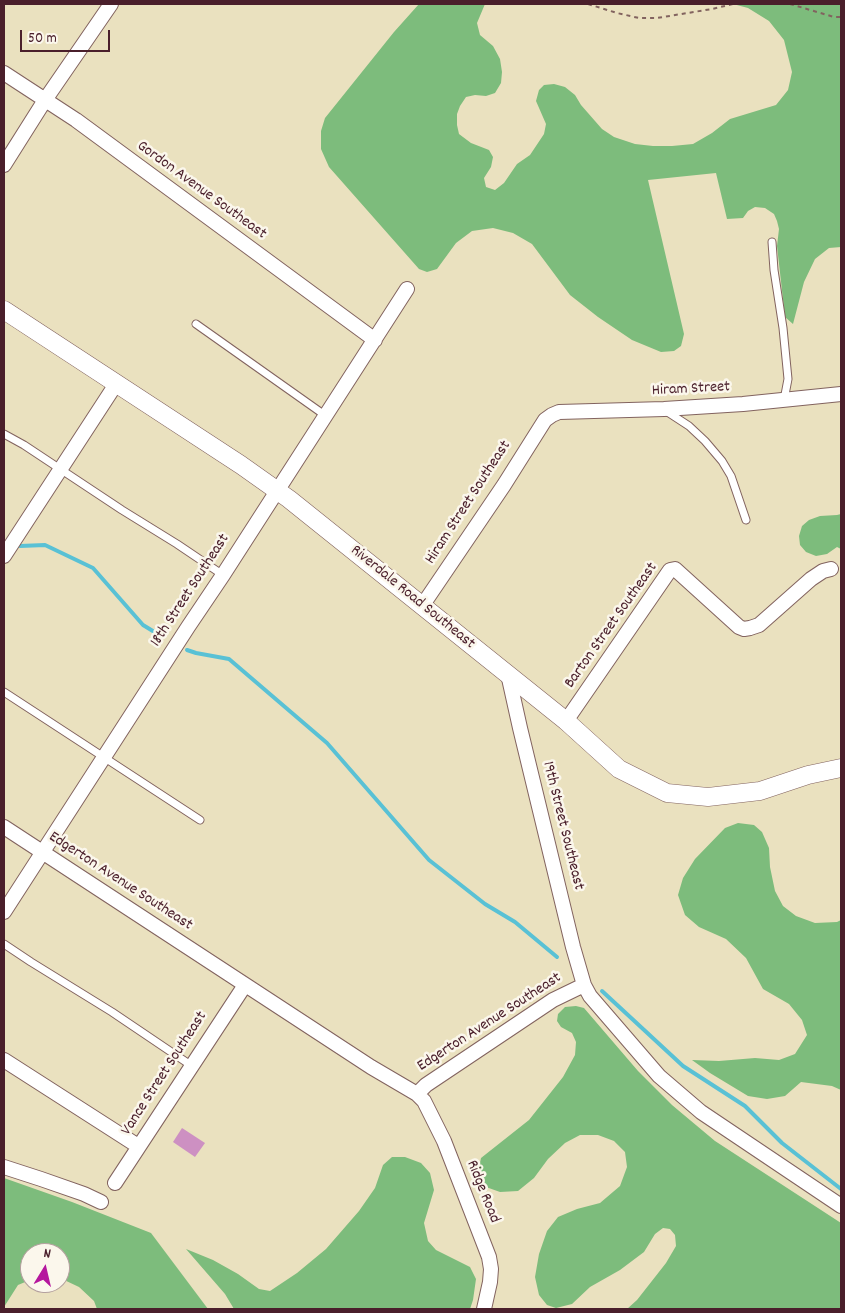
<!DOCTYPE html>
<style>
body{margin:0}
#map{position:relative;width:845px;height:1313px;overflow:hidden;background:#eae1bf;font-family:Dekko,sans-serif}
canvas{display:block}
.frame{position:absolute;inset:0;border:5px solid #4a1f2b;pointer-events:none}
.north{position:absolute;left:20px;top:1243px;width:50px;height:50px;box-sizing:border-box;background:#fbf7ec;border:1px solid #b4a19f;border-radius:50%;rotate:9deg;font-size:14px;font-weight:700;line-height:20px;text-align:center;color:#4a1f2b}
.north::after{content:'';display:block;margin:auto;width:18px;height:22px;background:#b5179e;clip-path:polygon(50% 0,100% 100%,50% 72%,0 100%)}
.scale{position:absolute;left:20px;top:30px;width:90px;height:22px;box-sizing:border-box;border:2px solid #4a1f2b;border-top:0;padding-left:6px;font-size:15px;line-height:18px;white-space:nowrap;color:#4a1f2b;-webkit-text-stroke:4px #fbf7ec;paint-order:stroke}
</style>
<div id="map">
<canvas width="845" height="1313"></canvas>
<div class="frame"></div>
<div class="north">N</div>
<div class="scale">50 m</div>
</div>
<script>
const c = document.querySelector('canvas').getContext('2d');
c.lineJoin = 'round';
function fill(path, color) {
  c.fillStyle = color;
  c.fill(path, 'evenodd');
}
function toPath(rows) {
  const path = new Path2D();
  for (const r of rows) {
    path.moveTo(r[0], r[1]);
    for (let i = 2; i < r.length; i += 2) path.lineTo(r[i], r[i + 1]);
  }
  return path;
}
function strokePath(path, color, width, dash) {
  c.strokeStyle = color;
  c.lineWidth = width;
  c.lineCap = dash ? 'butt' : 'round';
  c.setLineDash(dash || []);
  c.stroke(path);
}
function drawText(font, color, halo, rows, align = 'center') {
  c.font = font + ' Dekko,sans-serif';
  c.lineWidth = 5;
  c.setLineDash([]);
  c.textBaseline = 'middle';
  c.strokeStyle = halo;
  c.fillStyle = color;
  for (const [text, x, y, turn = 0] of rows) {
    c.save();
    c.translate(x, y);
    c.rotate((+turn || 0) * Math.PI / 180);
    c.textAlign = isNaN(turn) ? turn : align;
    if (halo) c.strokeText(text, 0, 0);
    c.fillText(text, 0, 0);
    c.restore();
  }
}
const forest = toPath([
 [419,4,485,4,477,23,480,35,493,46,500,59,502,72,501,83,495,93,486,96,475,95,466,97,460,106,457,114,457,125,459,134,471,143,489,150,493,157,491,167,484,178,486,187,495,190,504,183,517,164,530,155,544,134,546,124,536,101,539,90,544,85,554,84,565,87,575,95,581,105,602,129,614,137,635,144,653,146,672,146,693,144,712,133,730,119,776,105,788,90,792,72,784,40,769,21,748,8,733,4,841,4,841,247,829,248,815,259,804,282,793,324,785,317,777,246,779,229,777,221,774,214,765,208,755,207,748,211,743,218,727,219,716,173,648,180,684,334,681,346,674,351,661,352,632,340,598,317,570,295,532,244,513,233,493,228,472,231,456,243,437,269,427,272,419,269,329,167,321,149,321,131,325,118,394,32],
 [841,514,841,549,837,547,827,554,816,556,806,552,800,545,799,536,802,526,809,520,820,516,837,515],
 [738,823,754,825,762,832,769,848,770,867,775,891,783,906,796,916,815,923,837,922,841,920,841,1090,832,1086,801,1082,785,1096,767,1099,748,1096,710,1073,692,1060,719,1061,755,1058,779,1060,795,1054,807,1035,802,1020,789,1004,763,989,746,958,726,939,699,927,685,915,678,895,683,878,695,859,725,828],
 [576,1006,584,1008,638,1071,672,1105,715,1141,841,1223,841,1309,627,1309,637,1300,666,1263,676,1246,675,1235,670,1229,663,1228,655,1234,644,1252,620,1270,590,1287,572,1304,556,1308,547,1305,539,1295,535,1277,539,1254,547,1231,558,1217,577,1209,600,1203,620,1186,627,1167,625,1152,614,1141,598,1135,580,1135,565,1143,548,1159,534,1178,518,1191,500,1192,486,1187,478,1173,481,1158,529,1120,563,1077,575,1055,576,1042,572,1033,561,1027,557,1021,558,1014,565,1007],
 [392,1157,405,1157,421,1163,430,1173,434,1190,424,1223,428,1241,436,1250,470,1267,476,1279,473,1300,470,1309,234,1309,225,1294,186,1249,213,1260,238,1274,259,1289,270,1291,297,1273,326,1249,359,1211,375,1188,383,1165],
 [4,1178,72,1202,151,1233,208,1309,97,1309,94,1301,79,1287,60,1278,60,1253,30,1253,30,1280,18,1285,4,1307,4,1309]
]);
const stream = toPath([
 [20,546,45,545,93,568,143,625,161,636],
 [187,650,196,653,229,659,327,743,429,860,485,904,515,922,557,957],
 [602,991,683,1066,745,1106,782,1143,841,1189]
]);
const building = toPath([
 [182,1128,205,1143,195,1157,173,1142]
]);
const path = toPath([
 [588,4,617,13,639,18,657,18,712,9,733,4],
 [790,4,834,17,841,17]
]);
const service = toPath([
 [772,242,774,270,783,328,788,379,784,400],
 [196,324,326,416],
 [666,411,689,426,705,441,722,461,731,476,746,520],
 [4,434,24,445,122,510,177,544,223,575],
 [4,692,200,820],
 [4,944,31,962,112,1012,192,1066]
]);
const minor = toPath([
 [4,73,76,120,375,340],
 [4,165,45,100,111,4],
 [4,556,116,384],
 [422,606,504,485,545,420,552,415,559,412,664,409,743,404,841,394],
 [508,674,520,728,573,947,584,985,590,996,659,1076,701,1112,841,1206],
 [566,721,670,570,675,569,739,627,744,629,750,628,759,625,811,579,823,571,831,569],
 [4,827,371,1067,417,1094,424,1101,444,1141,489,1257,491,1269,490,1282,484,1309],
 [4,912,188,627,223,575,407,289],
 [4,1060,138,1146],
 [417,1094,426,1085,553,1000,584,985],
 [4,1167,41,1179,84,1194,101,1202],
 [115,1183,245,985]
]);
const tertiary = toPath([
 [4,310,241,465,289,499,566,721,619,769,667,793,708,797,760,791,808,775,841,768]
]);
const streetNames = [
 ["Gordon Avenue Southeast",201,191,36],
 ["Hiram Street",691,390,-3],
 ["Hiram Street Southeast",469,503,-57],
 ["18th Street Southeast",191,591,-57],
 ["Riverdale Road Southeast",412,598,39],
 ["Barton Street Southeast",612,626,-55],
 ["19th Street Southeast",562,826,76],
 ["Edgerton Avenue Southeast",120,882,33],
 ["Edgerton Avenue Southeast",490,1023,-33],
 ["Vance Street Southeast",165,1074,-57],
 ["Ridge Road",482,1192,68]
];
fill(forest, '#7dbc7c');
strokePath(stream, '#59c1d5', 4);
fill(building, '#cd90c2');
strokePath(service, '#82635f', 9);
strokePath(minor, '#82635f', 16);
strokePath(tertiary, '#82635f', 19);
strokePath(path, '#82635f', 2, [4, 4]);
strokePath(service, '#fff', 7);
strokePath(minor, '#fff', 14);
strokePath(tertiary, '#fff', 18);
drawText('16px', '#4a1f2b', '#fbf7ec', streetNames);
</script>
